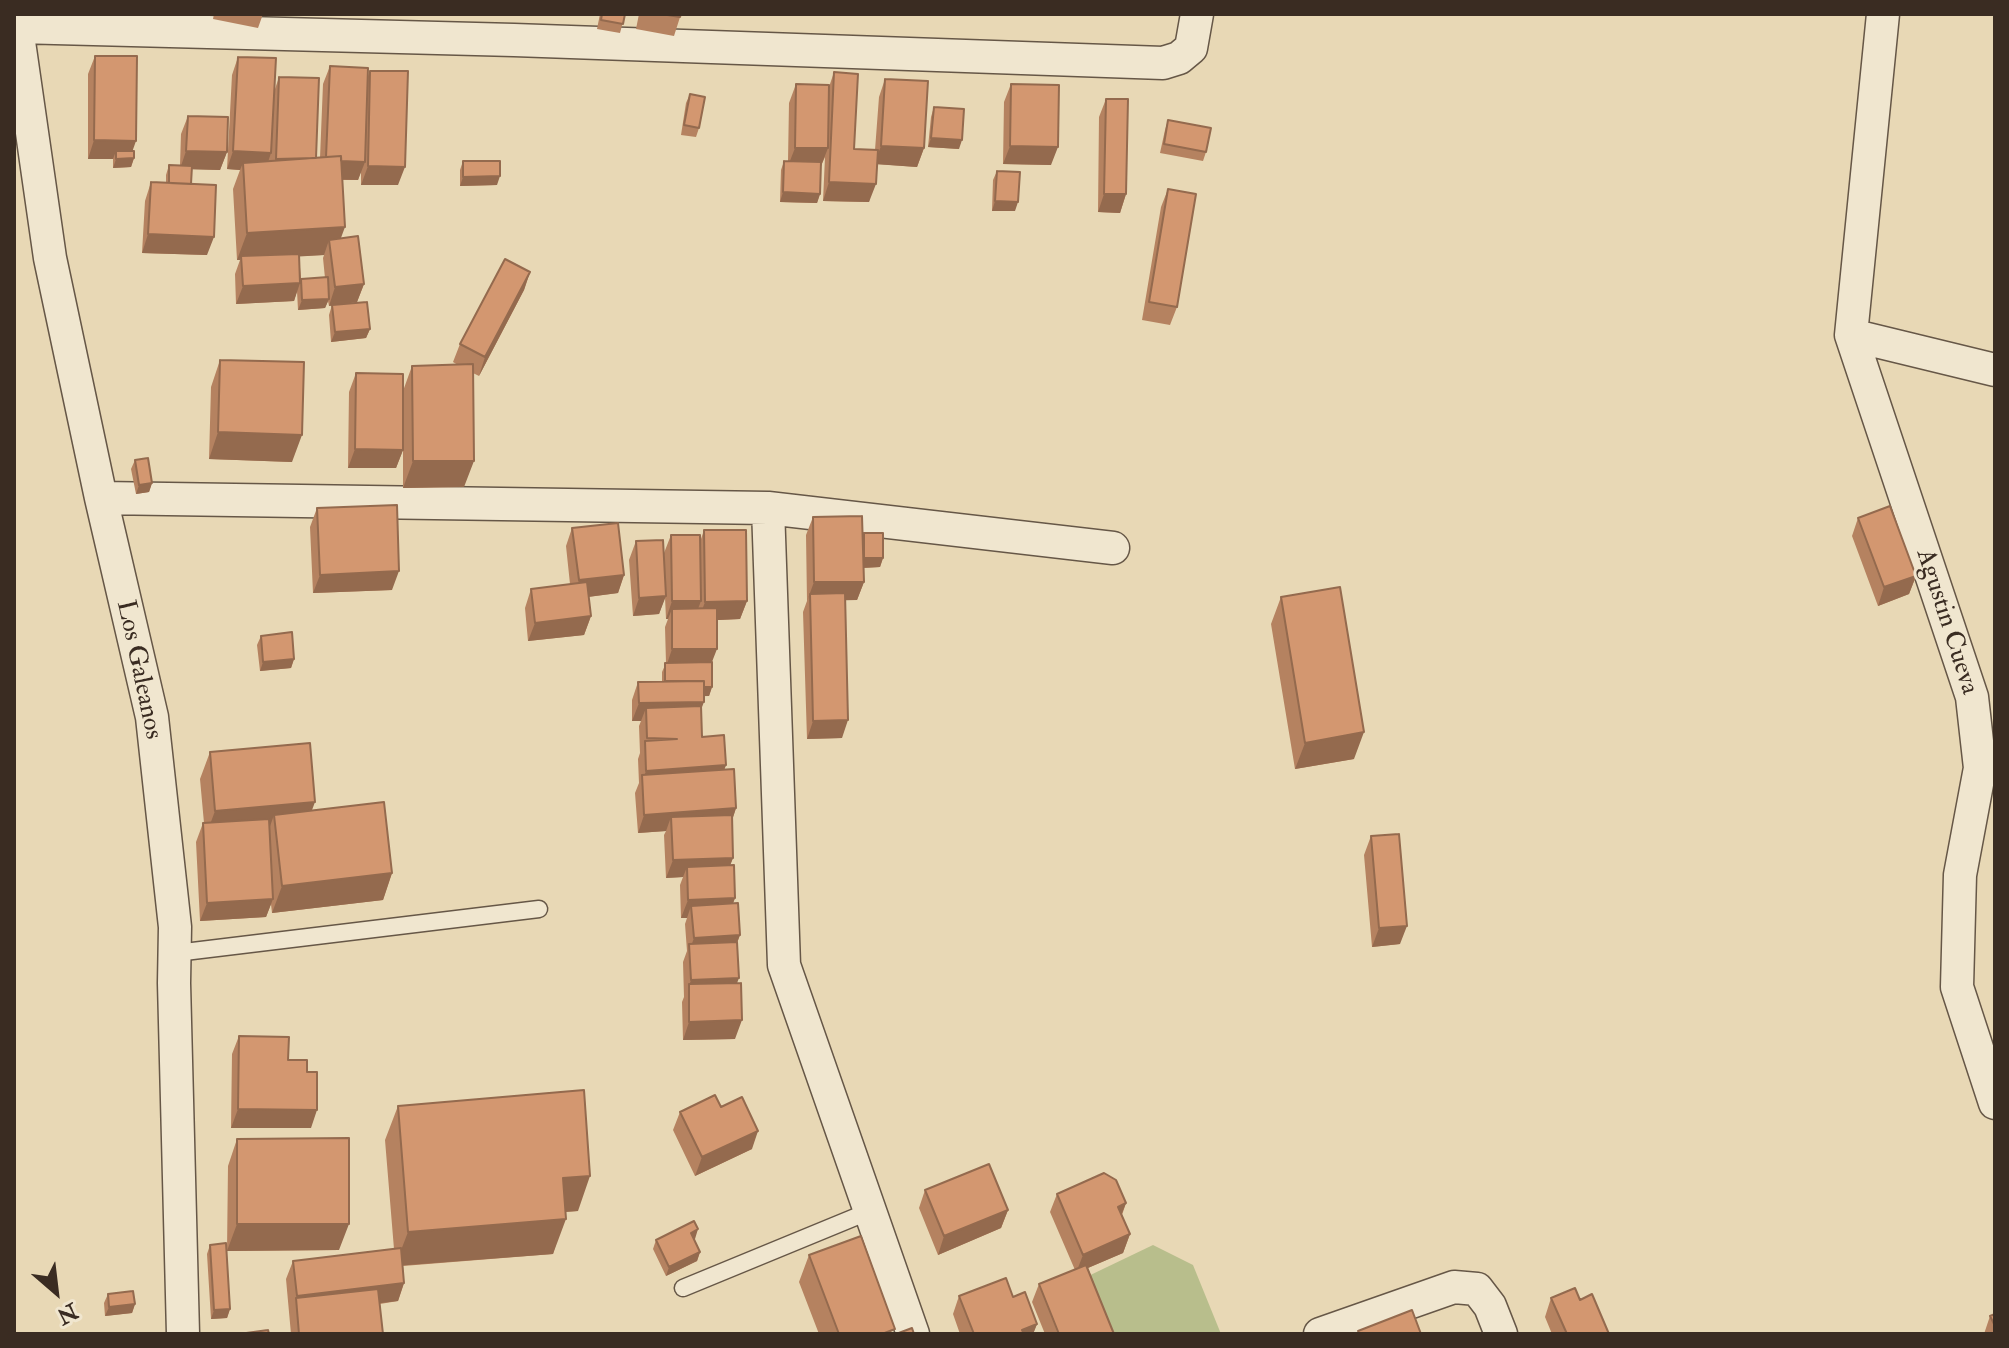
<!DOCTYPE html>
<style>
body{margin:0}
#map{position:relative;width:2009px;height:1348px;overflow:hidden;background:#e8d8b5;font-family:"IM FELL Double Pica",serif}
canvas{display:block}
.frame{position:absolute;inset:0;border:16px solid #3a2c22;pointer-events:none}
.north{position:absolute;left:16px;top:1252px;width:80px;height:80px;-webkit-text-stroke:6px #f0e6cf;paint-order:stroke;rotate:152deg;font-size:22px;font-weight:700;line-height:32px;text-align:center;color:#3a2c22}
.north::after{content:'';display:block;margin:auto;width:28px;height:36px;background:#3a2c22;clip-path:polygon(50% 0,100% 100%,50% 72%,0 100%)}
</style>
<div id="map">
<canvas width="2009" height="1348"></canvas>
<div class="frame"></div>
<div class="north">N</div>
</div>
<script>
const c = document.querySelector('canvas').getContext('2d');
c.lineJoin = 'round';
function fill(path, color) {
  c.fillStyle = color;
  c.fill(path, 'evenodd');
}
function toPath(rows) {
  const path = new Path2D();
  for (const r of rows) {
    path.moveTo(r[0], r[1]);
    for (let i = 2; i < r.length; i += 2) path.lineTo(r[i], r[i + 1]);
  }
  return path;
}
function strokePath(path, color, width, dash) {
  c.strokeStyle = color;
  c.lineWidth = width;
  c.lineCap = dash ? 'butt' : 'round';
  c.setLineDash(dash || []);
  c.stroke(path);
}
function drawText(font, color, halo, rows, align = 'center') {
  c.font = font + ' "IM FELL Double Pica",serif';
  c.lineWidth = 6;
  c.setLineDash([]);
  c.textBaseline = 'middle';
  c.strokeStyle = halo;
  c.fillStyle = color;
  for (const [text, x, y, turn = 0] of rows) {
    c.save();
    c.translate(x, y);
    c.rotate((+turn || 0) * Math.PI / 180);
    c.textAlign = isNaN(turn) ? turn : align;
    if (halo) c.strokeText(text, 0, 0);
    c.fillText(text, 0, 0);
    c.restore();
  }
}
const green = toPath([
 [1153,1245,1193,1265,1221,1334,1102,1334,1080,1280]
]);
const service = toPath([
 [176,953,539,909],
 [683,1288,870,1211]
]);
const minor = toPath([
 [15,14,50,258,101,498,152,717,175,927,174,983,183,1334],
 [1883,14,1851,335,1972,697,1980,768,1960,875,1957,987,1995,1103],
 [17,27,514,40,1163,63,1179,58,1191,48,1197,14],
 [1851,335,1995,370],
 [101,498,768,508,1113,548],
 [768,508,784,965,913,1334],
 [1320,1334,1454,1287,1477,1289,1490,1306,1501,1334]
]);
const wall = toPath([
 [214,14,263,14,258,28,213,19],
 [600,14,625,14,620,33,597,29],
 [639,14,681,14,674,36,636,29],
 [95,56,133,151,134,158,131,167,113,168,113,159,88,159,88,74],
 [238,57,275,89,279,77,316,158,320,158,323,84,330,66,368,76,370,71,398,185,361,185,361,171,358,180,342,180,341,238,364,284,357,302,329,306,328,301,325,308,298,310,297,291,294,301,236,304,235,274,240,260,237,260,233,189,240,170,227,169,232,75],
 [324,255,323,258,325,278,301,279,299,256],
 [834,72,854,149,875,150,879,97,885,79,924,148,917,167,877,164,869,202,823,201,825,157,821,166,820,194,817,203,780,202,781,170,784,161,788,161,789,103,796,84,829,87],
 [1011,84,1051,165,1003,164,1004,102],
 [690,94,699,128,696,137,681,135,686,103],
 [1106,99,1126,194,1120,213,1098,212,1099,117],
 [934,107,959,149,928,147,931,117],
 [188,116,227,152,220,170,192,169,191,184,207,255,142,253,145,201,151,182,166,183,166,175,169,165,180,165,181,134],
 [1168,120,1206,152,1203,161,1160,153,1165,130],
 [463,161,497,185,460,186,460,170],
 [997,171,1015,211,992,211,993,180],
 [1168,189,1177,307,1170,325,1142,320,1161,207],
 [530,272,524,290,479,376,473,373,464,487,403,488,403,427,403,450,396,468,348,468,349,392,356,373,403,391,412,366,458,365,453,362,460,344],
 [332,305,370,329,366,338,331,342,329,315],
 [220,360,292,462,209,459,211,387],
 [135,460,152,483,149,492,136,494,131,469],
 [317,508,392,590,313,593,310,527],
 [813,517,863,537,864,533,883,558,880,567,863,568,864,582,857,600,846,600,842,738,807,739,803,612,807,601,806,535],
 [1858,518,1916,576,1909,594,1878,606,1852,536],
 [572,528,624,575,618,593,588,597,591,616,584,635,528,641,525,608,531,589,570,584,566,546],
 [704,530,747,601,740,619,717,620,712,662,712,687,709,696,704,696,701,710,702,737,726,765,724,770,736,808,732,820,733,858,730,865,735,898,733,903,740,935,737,943,735,1039,683,1040,682,1002,684,997,683,962,687,951,685,924,687,918,681,918,680,885,683,877,666,878,664,835,666,831,638,833,635,793,639,783,638,759,640,753,639,726,641,721,632,721,632,700,638,682,662,681,662,672,666,663,665,627,668,619,666,619,665,597,659,614,633,616,629,560,636,541,665,581,664,553,671,535,700,542],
 [1281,597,1354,759,1295,769,1271,624],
 [261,636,294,659,291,668,260,671,257,645],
 [210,752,312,810,392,873,383,900,272,913,271,904,266,917,200,921,196,842,203,823,204,823,200,779],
 [1371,836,1400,944,1372,947,1364,855],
 [239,1036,288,1060,307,1072,311,1128,231,1128,232,1054],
 [398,1106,578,1211,565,1212,553,1254,403,1266,404,1283,398,1301,380,1304,383,1334,291,1334,286,1279,293,1261,394,1249,385,1140],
 [721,1107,752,1149,695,1176,673,1130,680,1112],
 [237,1139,339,1250,227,1251,228,1166],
 [925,1190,1008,1210,1001,1228,938,1255,919,1208],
 [1057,1194,1126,1203,1122,1215,1130,1234,1123,1253,1088,1268,1114,1334,1045,1334,1032,1302,1039,1284,1075,1270,1050,1212],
 [694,1239,700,1252,697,1261,666,1276,653,1249,656,1240],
 [210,1245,230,1309,227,1318,211,1319,207,1254],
 [809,1255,894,1334,819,1334,799,1282],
 [108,1294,135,1304,132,1313,105,1316,104,1303],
 [959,1296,1013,1297,1037,1324,1033,1334,960,1334,953,1314],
 [1551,1298,1580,1300,1609,1334,1552,1334,1545,1317],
 [1995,1314,1995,1334,1984,1334,1990,1316]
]);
const shadedWall = toPath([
 [931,138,962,140,959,149,928,147],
 [94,140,136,141,130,158,134,158,131,167,113,168,116,159,116,151,113,159,88,159],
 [881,146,924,148,917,167,874,164],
 [1010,146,1058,147,1051,165,1003,164],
 [795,148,828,148,821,166,788,166],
 [186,151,227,152,220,170,180,169],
 [233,151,271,153,265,171,243,163,240,170,227,169],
 [326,161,365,162,358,180,319,179],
 [368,166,405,167,398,185,361,185],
 [500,176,497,185,460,186,463,177],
 [829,182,876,184,869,202,823,201],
 [783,192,820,194,817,203,780,202],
 [1104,194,1126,194,1120,213,1098,212],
 [995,201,1018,202,1015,211,992,211],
 [345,227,335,254,329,240,324,255,241,260,241,256,240,260,237,260,247,233],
 [148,234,214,237,207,255,142,253],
 [530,272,524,290,479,376,485,357],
 [300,283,294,301,236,304,243,286],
 [364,284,357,302,329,306,335,287],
 [329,299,325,308,298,310,302,300],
 [370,329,366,338,331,342,335,332],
 [218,432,302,435,292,462,209,459],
 [355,449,403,450,396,468,348,468],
 [413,461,474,461,464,487,403,488],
 [152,483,149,492,136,494,139,485],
 [864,558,883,558,880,567,861,568],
 [399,571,392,590,313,593,320,575],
 [624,575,618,593,572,599,579,580],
 [1916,576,1909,594,1878,606,1884,587],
 [814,582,864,582,857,600,810,601,810,594,807,601],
 [666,596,659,614,633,616,639,598],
 [672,601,701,601,694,619,672,609,668,619,666,619],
 [747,601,740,619,698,621,705,602],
 [591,616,584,635,528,641,535,623],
 [672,649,717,649,710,667,666,667],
 [294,659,291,668,260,671,263,662],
 [712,687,709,696,662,697,666,688],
 [704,702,697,720,646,708,641,721,632,721,639,703],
 [848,720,842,738,807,739,813,721],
 [1364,732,1354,759,1295,769,1305,743],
 [726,765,719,784,642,782,646,771],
 [315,802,305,829,274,815,268,832,205,838,215,811],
 [736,808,730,827,671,817,666,831,638,833,644,815],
 [733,858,726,876,687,867,683,877,666,878,673,860],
 [392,873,383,900,272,913,282,886],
 [735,898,728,917,691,906,687,918,681,918,688,900],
 [273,899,266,917,200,921,207,903],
 [1407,926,1400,944,1372,947,1379,928],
 [740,935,733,953,690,949,694,938],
 [739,978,732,996,689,986,691,980],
 [742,1020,735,1039,683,1040,689,1022],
 [238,1109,317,1110,311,1128,231,1128],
 [758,1131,752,1149,695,1176,702,1157],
 [590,1176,578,1211,550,1213,563,1178],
 [1126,1203,1119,1221,1118,1207],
 [1008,1210,1001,1228,938,1255,944,1236],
 [566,1219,553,1254,395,1266,408,1232],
 [237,1224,349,1224,339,1250,227,1251],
 [698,1229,695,1239,687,1242,691,1233],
 [1130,1234,1123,1253,1076,1273,1083,1255],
 [700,1252,697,1261,666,1276,669,1267],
 [404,1283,398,1301,297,1313,296,1299,297,1296],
 [135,1304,132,1313,105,1316,109,1307],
 [230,1309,227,1318,211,1319,214,1310],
 [1037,1324,1033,1334,1021,1334,1022,1330]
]);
const building = toPath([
 [602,14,625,14,623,24,601,20,602,14],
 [661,14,681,14,680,17,661,14],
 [95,56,137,56,136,141,94,140,95,56],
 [238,57,276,58,271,153,233,151,238,57],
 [330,66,368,68,365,162,341,161,341,156,326,157,330,66],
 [370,71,408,71,405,167,368,166,370,71],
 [834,72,858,74,854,149,878,150,876,184,829,182,834,72],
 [279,77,319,78,316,158,276,159,279,77],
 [885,79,928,81,924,148,881,146,885,79],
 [796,84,829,85,828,148,795,148,796,84],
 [1011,84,1059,85,1058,147,1010,146,1011,84],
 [690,94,705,97,699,128,684,125,690,94],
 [1106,99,1128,99,1126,194,1104,194,1106,99],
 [934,107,964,109,962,140,931,138,934,107],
 [188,116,228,117,227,152,186,151,188,116],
 [1168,120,1211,128,1206,152,1164,144,1168,120],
 [116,151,134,151,134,158,116,159,116,151],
 [341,156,345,227,247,233,243,163,341,156],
 [463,161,500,161,500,176,463,177,463,161],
 [784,161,821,162,820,194,783,192,784,161],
 [169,165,192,166,191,184,169,183,169,165],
 [997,171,1020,172,1018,202,995,201,997,171],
 [151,182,216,185,214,237,148,234,151,182],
 [1168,189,1196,194,1177,307,1149,302,1168,189],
 [358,236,364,284,335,287,329,240,358,236],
 [299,254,300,283,243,286,241,256,299,254],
 [505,259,530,272,485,357,460,344,505,259],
 [328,277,329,299,302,300,301,279,328,277],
 [367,302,370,329,335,332,332,305,367,302],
 [220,360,304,362,302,435,218,432,220,360],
 [473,364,474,461,413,461,412,366,473,364],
 [356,373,403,374,403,450,355,449,356,373],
 [148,458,152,483,139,485,135,460,148,458],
 [397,505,399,571,320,575,317,508,397,505],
 [1890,506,1916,576,1884,587,1858,518,1890,506],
 [862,516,864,582,814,582,813,517,862,516],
 [618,523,624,575,579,580,572,528,618,523],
 [704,530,746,530,747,601,705,602,704,530],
 [864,533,883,533,883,558,864,558,864,533],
 [671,535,700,535,701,601,672,601,671,535],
 [663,540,666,596,639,598,636,541,663,540],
 [587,582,591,616,535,623,531,589,587,582],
 [1340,587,1364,732,1305,743,1281,597,1340,587],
 [845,593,848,720,813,721,810,594,845,593],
 [717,608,717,649,672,649,672,609,717,608],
 [292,632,294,659,263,662,261,636,292,632],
 [712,662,712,687,704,687,704,681,665,681,665,663,712,662],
 [704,681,704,702,639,703,638,682,704,681],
 [701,706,702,737,724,735,726,765,646,771,645,741,677,739,647,738,646,708,701,706],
 [310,743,315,802,215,811,210,752,310,743],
 [734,769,736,808,644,815,642,775,734,769],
 [384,802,392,873,282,886,274,815,384,802],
 [732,815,733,858,673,860,671,817,732,815],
 [269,819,273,899,207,903,203,823,269,819],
 [1399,834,1407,926,1379,928,1371,836,1399,834],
 [734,865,735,898,688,900,687,867,734,865],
 [738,903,740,935,694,938,691,906,738,903],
 [737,942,739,978,691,980,689,944,737,942],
 [741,983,742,1020,689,1022,689,984,741,983],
 [239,1036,289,1037,288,1060,307,1060,307,1072,317,1072,317,1110,238,1109,239,1036],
 [584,1090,590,1176,563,1178,566,1219,408,1232,398,1106,584,1090],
 [715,1095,721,1107,742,1097,758,1131,702,1157,680,1112,715,1095],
 [349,1138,349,1224,237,1224,237,1139,349,1138],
 [989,1164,1008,1210,944,1236,925,1190,989,1164],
 [1104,1173,1116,1180,1126,1203,1118,1207,1130,1234,1083,1255,1057,1194,1104,1173],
 [694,1221,698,1229,691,1233,700,1252,669,1267,656,1240,694,1221],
 [861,1236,895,1329,882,1334,839,1334,809,1255,861,1236],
 [226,1243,230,1309,214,1310,210,1245,226,1243],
 [401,1248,404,1283,297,1296,293,1261,401,1248],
 [1086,1265,1114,1334,1059,1334,1039,1284,1086,1265],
 [1006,1278,1013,1297,1025,1292,1037,1324,1022,1330,1024,1334,974,1334,959,1296,1006,1278],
 [1575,1288,1580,1300,1592,1294,1609,1334,1567,1334,1551,1298,1575,1288],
 [378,1289,383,1334,299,1334,296,1298,378,1289],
 [133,1291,135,1304,109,1307,108,1294,133,1291],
 [1412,1310,1421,1334,1360,1334,1358,1331,1412,1310],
 [1995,1314,1995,1326,1990,1316,1995,1314],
 [912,1328,914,1334,896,1334,912,1328],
 [268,1330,269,1334,239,1334,268,1330]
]);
const streetNames = [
 ["Agustin Cueva",1946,622,72],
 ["Los Galeanos",138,670,78]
];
fill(green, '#b8be8c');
strokePath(service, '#665747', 19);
strokePath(minor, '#665747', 35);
strokePath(service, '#f0e6cf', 16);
strokePath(minor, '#f0e6cf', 32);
fill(wall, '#b58260');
fill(shadedWall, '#946a4e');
fill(building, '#d39770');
strokePath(building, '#946a4e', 2);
drawText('26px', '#3a2c22', '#f0e6cf', streetNames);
</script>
